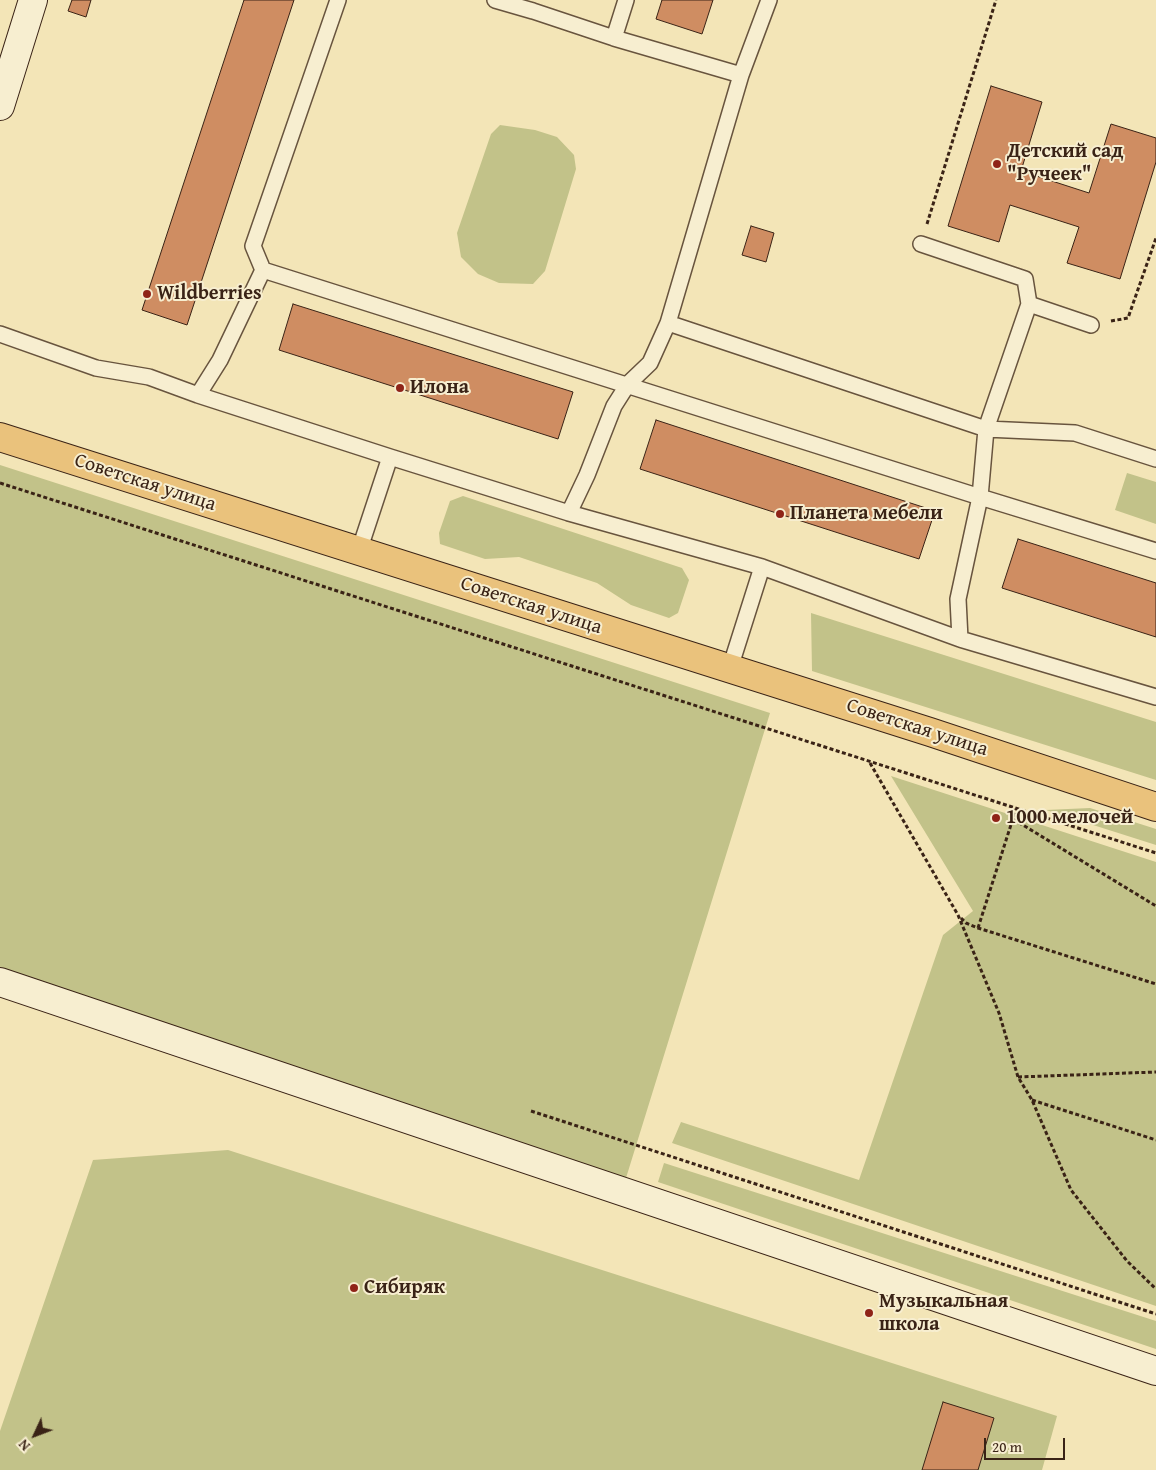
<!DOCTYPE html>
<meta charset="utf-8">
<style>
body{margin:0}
#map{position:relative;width:1156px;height:1470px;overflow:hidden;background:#f3e5b7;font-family:"Gentium Book Plus",serif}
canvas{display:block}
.north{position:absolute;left:10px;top:1410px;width:50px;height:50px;-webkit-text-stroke:4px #f7eed0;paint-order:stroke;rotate:227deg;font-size:14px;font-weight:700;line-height:20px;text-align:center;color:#3a2316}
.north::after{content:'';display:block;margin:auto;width:18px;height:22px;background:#3a2316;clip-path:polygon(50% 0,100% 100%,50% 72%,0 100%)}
.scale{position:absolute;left:984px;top:1438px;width:81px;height:22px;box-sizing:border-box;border:2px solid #3a2316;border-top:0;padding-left:6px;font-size:15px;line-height:18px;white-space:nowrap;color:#3a2316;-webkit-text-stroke:4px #f7eed0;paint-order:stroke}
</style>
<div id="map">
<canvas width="1156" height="1470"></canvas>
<div class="north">N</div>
<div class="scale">20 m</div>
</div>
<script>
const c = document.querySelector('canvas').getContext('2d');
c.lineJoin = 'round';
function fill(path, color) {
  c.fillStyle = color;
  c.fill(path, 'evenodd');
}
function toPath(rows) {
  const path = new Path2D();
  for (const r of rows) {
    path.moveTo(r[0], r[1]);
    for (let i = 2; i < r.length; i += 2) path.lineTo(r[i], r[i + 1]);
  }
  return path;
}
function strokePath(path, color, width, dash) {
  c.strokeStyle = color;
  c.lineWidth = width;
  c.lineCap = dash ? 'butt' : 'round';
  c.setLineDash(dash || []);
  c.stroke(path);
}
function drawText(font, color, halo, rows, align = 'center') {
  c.font = font + ' "Gentium Book Plus",serif';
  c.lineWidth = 4;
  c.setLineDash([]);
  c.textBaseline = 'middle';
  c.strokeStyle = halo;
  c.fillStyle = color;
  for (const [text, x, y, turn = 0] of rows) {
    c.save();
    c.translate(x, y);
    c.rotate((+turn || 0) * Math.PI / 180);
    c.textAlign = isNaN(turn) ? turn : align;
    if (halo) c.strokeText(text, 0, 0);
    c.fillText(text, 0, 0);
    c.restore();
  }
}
const green = toPath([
 [500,125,535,130,557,137,574,155,576,169,545,271,533,284,499,283,478,274,461,257,457,233,491,134],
 [0,465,770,713,626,1178,0,967],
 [1127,473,1156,482,1156,524,1115,510],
 [463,496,682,568,689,580,678,613,669,618,631,605,597,583,519,557,485,559,440,544,439,533,450,501],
 [811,613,1156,722,1156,780,812,671],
 [891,776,1156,862,1156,1306,672,1143,681,1122,859,1180,943,935,973,911],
 [1090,808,1156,829,1156,845,1046,810],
 [228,1150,1057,1416,1042,1470,0,1470,0,1431,93,1160],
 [664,1163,1156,1321,1156,1349,658,1182]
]);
const building = toPath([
 [72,0,91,0,86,17,68,11,72,0],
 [244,0,294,0,187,325,142,310,244,0],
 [662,0,713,0,702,34,656,19,662,0],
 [991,86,1042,102,1021,171,1089,193,1111,124,1156,138,1156,162,1120,279,1067,263,1079,227,1010,205,999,242,948,226,991,86],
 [751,226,774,233,766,262,742,255,751,226],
 [293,304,573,392,558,439,279,350,293,304],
 [656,420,935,511,919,559,640,469,656,420],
 [1018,539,1156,583,1156,637,1002,588,1018,539],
 [943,1402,994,1418,978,1470,922,1470,943,1402]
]);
const path = toPath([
 [927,224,996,0],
 [1111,321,1128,318,1156,238],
 [0,483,1156,853],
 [870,763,958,915,999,1013,1018,1077,1032,1100,1071,1190,1127,1261,1156,1289],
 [1013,819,1156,906],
 [961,918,966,923,978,928,1156,984],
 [978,928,1016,809],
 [1018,1077,1156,1072],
 [1032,1100,1156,1140],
 [531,1111,1156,1314]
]);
const lane = toPath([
 [495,0,533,11,614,38,741,75],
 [614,38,626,0],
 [921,244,1025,279,1029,304],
 [263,270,980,497,1156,551],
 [668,323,986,429,1075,433,1156,459],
 [0,334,96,368,149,377,198,395,390,457,569,513,762,567,960,639,1156,697],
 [198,395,220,360,263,270,253,246,338,0],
 [569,513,587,475,614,406,628,384,650,363,668,323,741,75,769,0],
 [359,551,390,457],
 [960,639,958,599,980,497,986,429,1029,304,1091,325],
 [730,668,762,567]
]);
const secondary = toPath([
 [0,106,33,0],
 [0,982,1156,1371]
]);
const primary = toPath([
 [0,437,930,732,1156,807]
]);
const markers = [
 [997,164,5,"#8f2418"],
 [147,294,5,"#8f2418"],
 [400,388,5,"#8f2418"],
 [780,514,5,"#8f2418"],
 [996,818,5,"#8f2418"],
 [354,1288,5,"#8f2418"],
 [869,1313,5,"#8f2418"]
];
const poiNames = [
 ["Детский сад",1007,152],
 ["\"Ручеек\"",1007,175],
 ["Wildberries",157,294],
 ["Илона",410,388],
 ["Планета мебели",790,514],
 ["1000 мелочей",1006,818],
 ["Сибиряк",364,1288],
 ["Музыкальная",879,1302],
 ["школа",879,1325]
];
const streetNames = [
 ["Советская улица",145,483,18],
 ["Советская улица",531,606,18],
 ["Советская улица",917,728,18]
];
fill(green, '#c2c289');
fill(building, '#cf8d62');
strokePath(building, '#3a2316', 1);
strokePath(lane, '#68543e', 18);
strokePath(secondary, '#3a2316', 30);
strokePath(primary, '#3a2316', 30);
strokePath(path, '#3a2316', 3, [4, 2.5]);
strokePath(lane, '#f7eed0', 15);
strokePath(secondary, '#f7eed0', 28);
strokePath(primary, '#eac27c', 28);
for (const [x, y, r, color] of markers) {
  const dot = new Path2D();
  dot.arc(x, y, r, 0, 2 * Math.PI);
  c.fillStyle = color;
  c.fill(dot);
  strokePath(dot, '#f7eed0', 2);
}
drawText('bold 20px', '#3a2316', '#f7eed0', poiNames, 'left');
drawText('20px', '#3a2316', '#f7eed0', streetNames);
</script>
